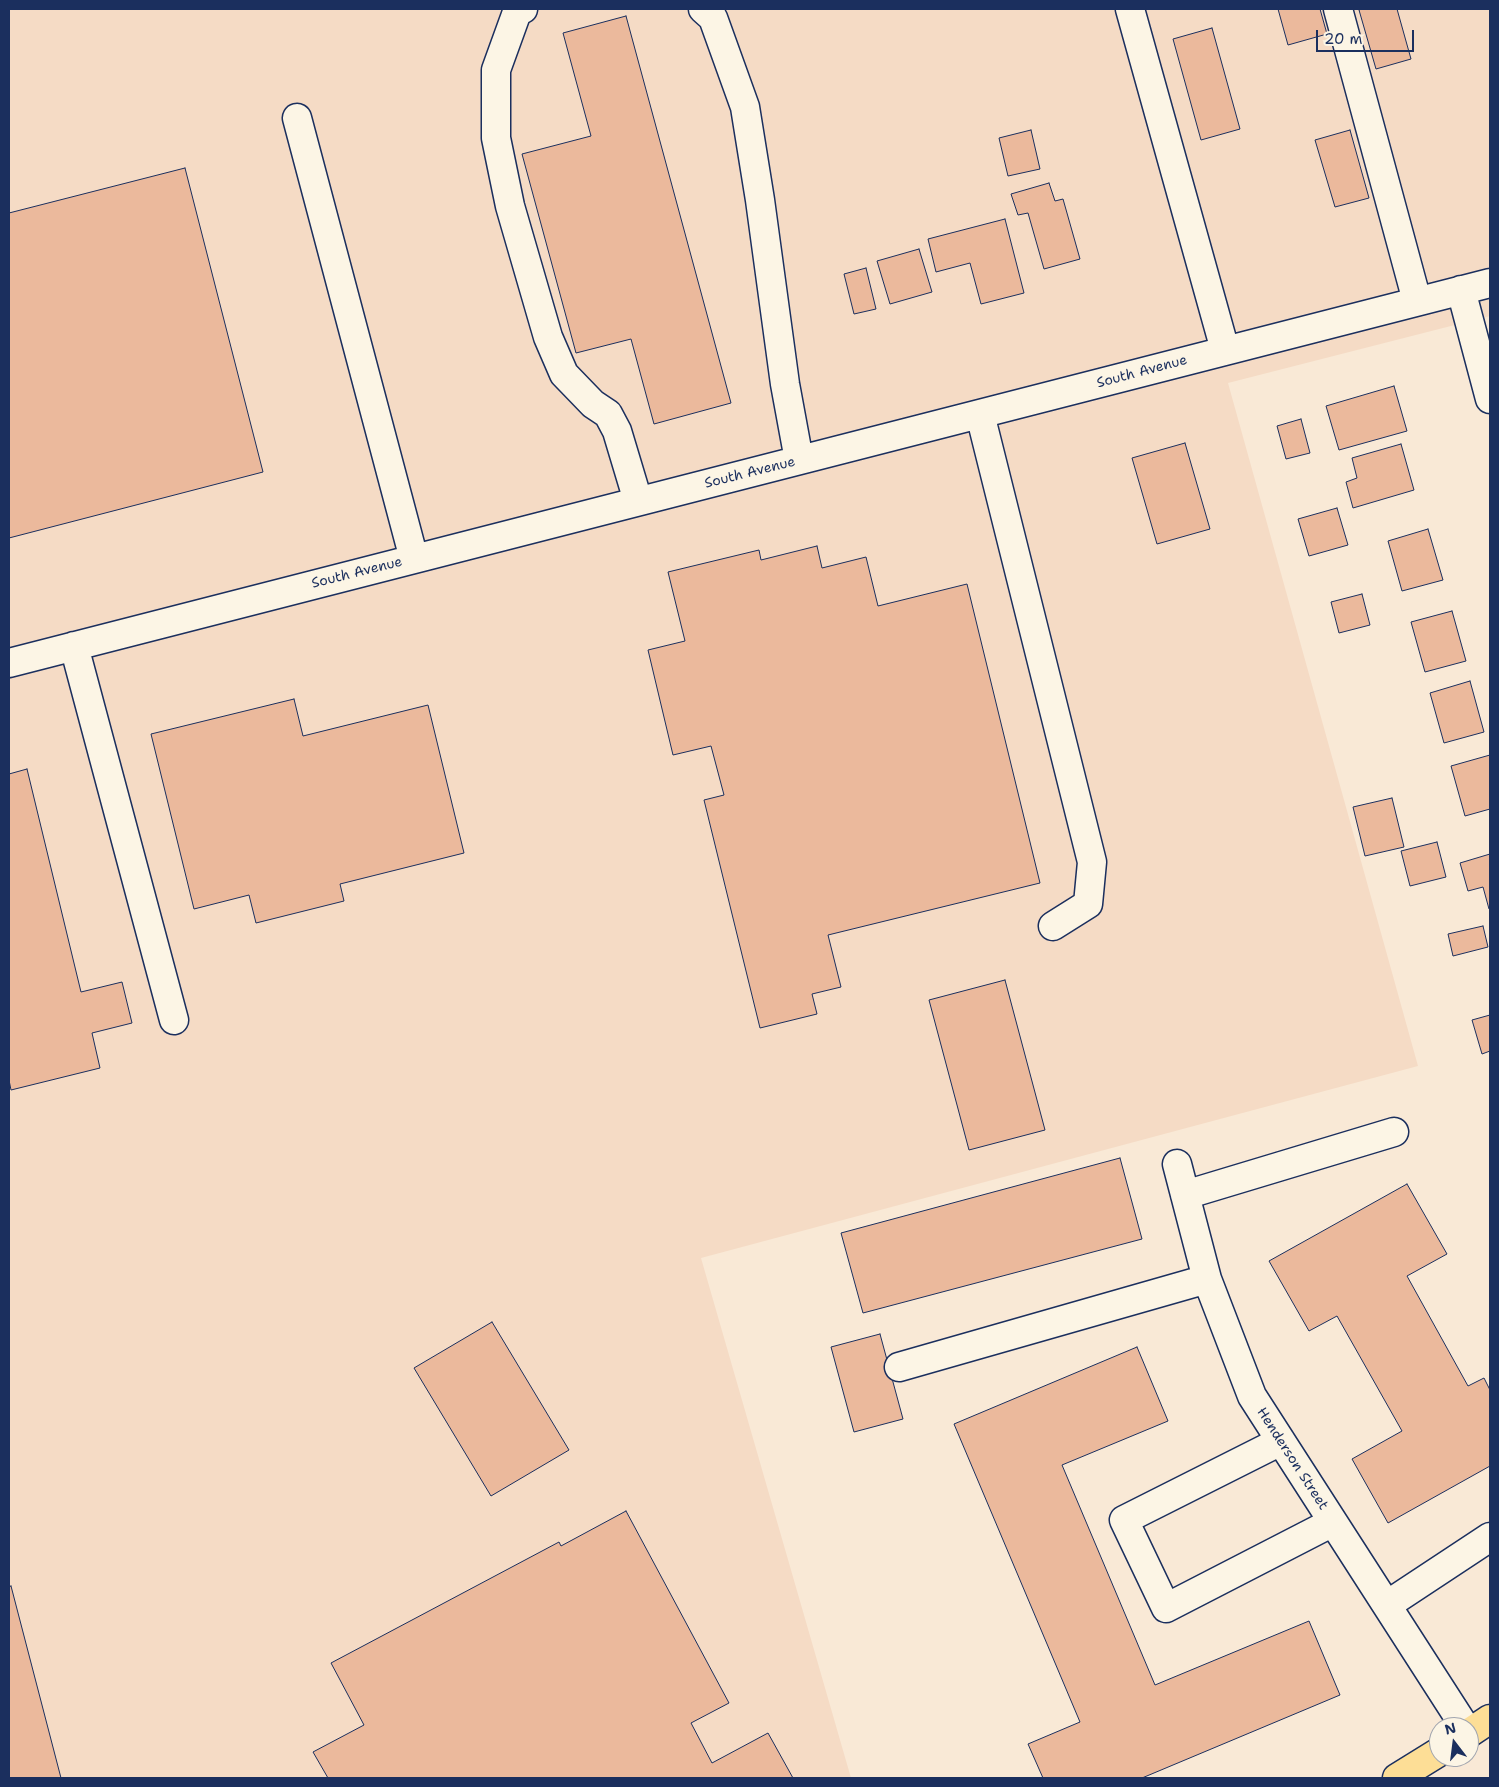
<!DOCTYPE html>
<style>
body{margin:0}
#map{position:relative;width:1499px;height:1787px;overflow:hidden;background:#f9e9d6;font-family:"Shantell Sans",sans-serif}
canvas{display:block}
.frame{position:absolute;inset:0;border:10px solid #1b2f5e;pointer-events:none}
.north{position:absolute;left:1429px;top:1717px;width:50px;height:50px;box-sizing:border-box;background:#fcf5e5;border:1px solid #a2a6af;border-radius:50%;rotate:345deg;font-size:14px;font-weight:700;line-height:20px;text-align:center;color:#1b2f5e}
.north::after{content:'';display:block;margin:auto;width:18px;height:22px;background:#1b2f5e;clip-path:polygon(50% 0,100% 100%,50% 72%,0 100%)}
.scale{position:absolute;left:1316px;top:30px;width:98px;height:22px;box-sizing:border-box;border:2px solid #1b2f5e;border-top:0;padding-left:6px;font-size:15px;line-height:18px;white-space:nowrap;color:#1b2f5e;-webkit-text-stroke:4px #fcf5e5;paint-order:stroke}
</style>
<div id="map">
<canvas width="1499" height="1787"></canvas>
<div class="frame"></div>
<div class="north">N</div>
<div class="scale">20 m</div>
</div>
<script>
const c = document.querySelector('canvas').getContext('2d');
c.lineJoin = 'round';
function fill(path, color) {
  c.fillStyle = color;
  c.fill(path, 'evenodd');
}
function toPath(rows) {
  const path = new Path2D();
  for (const r of rows) {
    path.moveTo(r[0], r[1]);
    for (let i = 2; i < r.length; i += 2) path.lineTo(r[i], r[i + 1]);
  }
  return path;
}
function strokePath(path, color, width, dash) {
  c.strokeStyle = color;
  c.lineWidth = width;
  c.lineCap = dash ? 'butt' : 'round';
  c.setLineDash(dash || []);
  c.stroke(path);
}
function drawText(font, color, halo, rows, align = 'center') {
  c.font = font + ' "Shantell Sans",sans-serif';
  c.lineWidth = 5;
  c.setLineDash([]);
  c.textBaseline = 'middle';
  c.strokeStyle = halo;
  c.fillStyle = color;
  for (const [text, x, y, turn = 0] of rows) {
    c.save();
    c.translate(x, y);
    c.rotate((+turn || 0) * Math.PI / 180);
    c.textAlign = isNaN(turn) ? turn : align;
    if (halo) c.strokeText(text, 0, 0);
    c.fillText(text, 0, 0);
    c.restore();
  }
}
const built = toPath([
 [9,9,1490,9,1490,316,1228,383,1418,1066,701,1258,851,1778,9,1778]
]);
const building = toPath([
 [1278,9,1320,9,1327,34,1288,45,1278,9],
 [1362,9,1397,9,1411,59,1376,69,1359,10,1362,9],
 [626,16,731,403,654,424,631,339,576,353,522,154,591,136,563,33,626,16],
 [1212,28,1240,129,1201,140,1173,39,1212,28],
 [1031,130,1040,169,1008,176,999,138,1031,130],
 [1350,130,1369,198,1335,207,1315,140,1350,130],
 [185,168,263,472,9,538,9,213,185,168],
 [1049,183,1055,201,1063,199,1080,259,1044,269,1028,213,1018,215,1011,194,1049,183],
 [1005,219,1024,293,981,304,970,263,936,272,928,239,1005,219],
 [919,249,932,292,890,304,877,261,919,249],
 [866,268,876,309,854,314,844,274,866,268],
 [1394,386,1407,431,1339,450,1326,406,1394,386],
 [1301,419,1310,453,1286,459,1277,426,1301,419],
 [1185,443,1210,529,1157,544,1132,458,1185,443],
 [1401,444,1414,490,1353,508,1346,482,1357,478,1352,458,1401,444],
 [1337,508,1348,545,1309,556,1298,519,1337,508],
 [1428,529,1443,580,1402,591,1388,541,1428,529],
 [817,546,822,568,866,557,878,606,967,584,1040,883,828,935,841,987,812,994,817,1014,760,1028,704,800,724,795,711,746,673,755,648,650,685,641,668,572,759,550,761,560,817,546],
 [1362,594,1370,625,1339,633,1331,602,1362,594],
 [1452,611,1466,661,1425,672,1411,622,1452,611],
 [1470,681,1484,732,1444,743,1430,693,1470,681],
 [294,699,303,736,428,705,464,853,340,884,344,901,256,923,249,895,194,909,151,734,294,699],
 [1490,755,1490,809,1465,816,1451,766,1490,755],
 [27,769,81,992,122,982,132,1023,92,1033,100,1068,11,1090,9,1080,9,774,27,769],
 [1392,798,1404,847,1365,856,1353,807,1392,798],
 [1437,842,1446,877,1410,886,1401,851,1437,842],
 [1490,854,1490,908,1489,909,1483,887,1468,891,1460,863,1490,854],
 [1483,926,1488,947,1453,956,1448,934,1483,926],
 [1005,980,1045,1130,969,1150,929,1000,1005,980],
 [1490,1015,1490,1051,1482,1054,1472,1020,1490,1015],
 [1120,1158,1142,1239,863,1313,841,1233,1120,1158],
 [1407,1184,1447,1254,1407,1276,1468,1386,1484,1378,1490,1390,1490,1466,1388,1523,1352,1459,1402,1431,1337,1316,1309,1331,1269,1261,1407,1184],
 [492,1322,569,1450,491,1496,414,1368,492,1322],
 [880,1334,903,1419,854,1432,831,1347,880,1334],
 [1137,1347,1168,1421,1062,1465,1155,1685,1309,1621,1340,1695,1142,1778,1043,1778,1028,1744,1080,1722,954,1424,1137,1347],
 [626,1511,729,1703,691,1723,712,1763,768,1733,793,1778,328,1778,313,1752,364,1725,331,1663,559,1542,561,1546,626,1511],
 [11,1586,61,1778,9,1778,9,1587,11,1586]
]);
const minor = toPath([
 [523,9,517,12,496,70,496,138,510,206,548,337,564,374,593,404,608,414,617,431,638,501],
 [703,9,713,18,745,107,760,200,785,384,799,460],
 [1130,9,1225,350],
 [1338,9,1417,301],
 [297,118,414,559],
 [1461,290,1490,399],
 [980,414,1092,862,1088,904,1053,926],
 [74,646,174,1020],
 [9,663,1490,283],
 [1177,1164,1207,1279,1252,1396,1465,1727],
 [1185,1195,1394,1132],
 [899,1367,1207,1279],
 [1281,1441,1124,1520,1166,1608,1333,1522],
 [1387,1605,1490,1537]
]);
const major = toPath([
 [1469,1733,1490,1719],
 [1397,1778,1439,1752]
]);
const streetNames = [
 ["South Avenue",1142,372,-15],
 ["South Avenue",750,473,-14],
 ["South Avenue",357,573,-14],
 ["Henderson Street",1292,1459,57]
];
fill(built, '#f5dbc5');
fill(building, '#ebb99c');
strokePath(building, '#1b2f5e', 1);
strokePath(minor, '#1b2f5e', 31);
strokePath(major, '#1b2f5e', 31);
strokePath(minor, '#fcf5e5', 28);
strokePath(major, '#fdde96', 28);
drawText('14px', '#1b2f5e', '#fcf5e5', streetNames);
</script>
